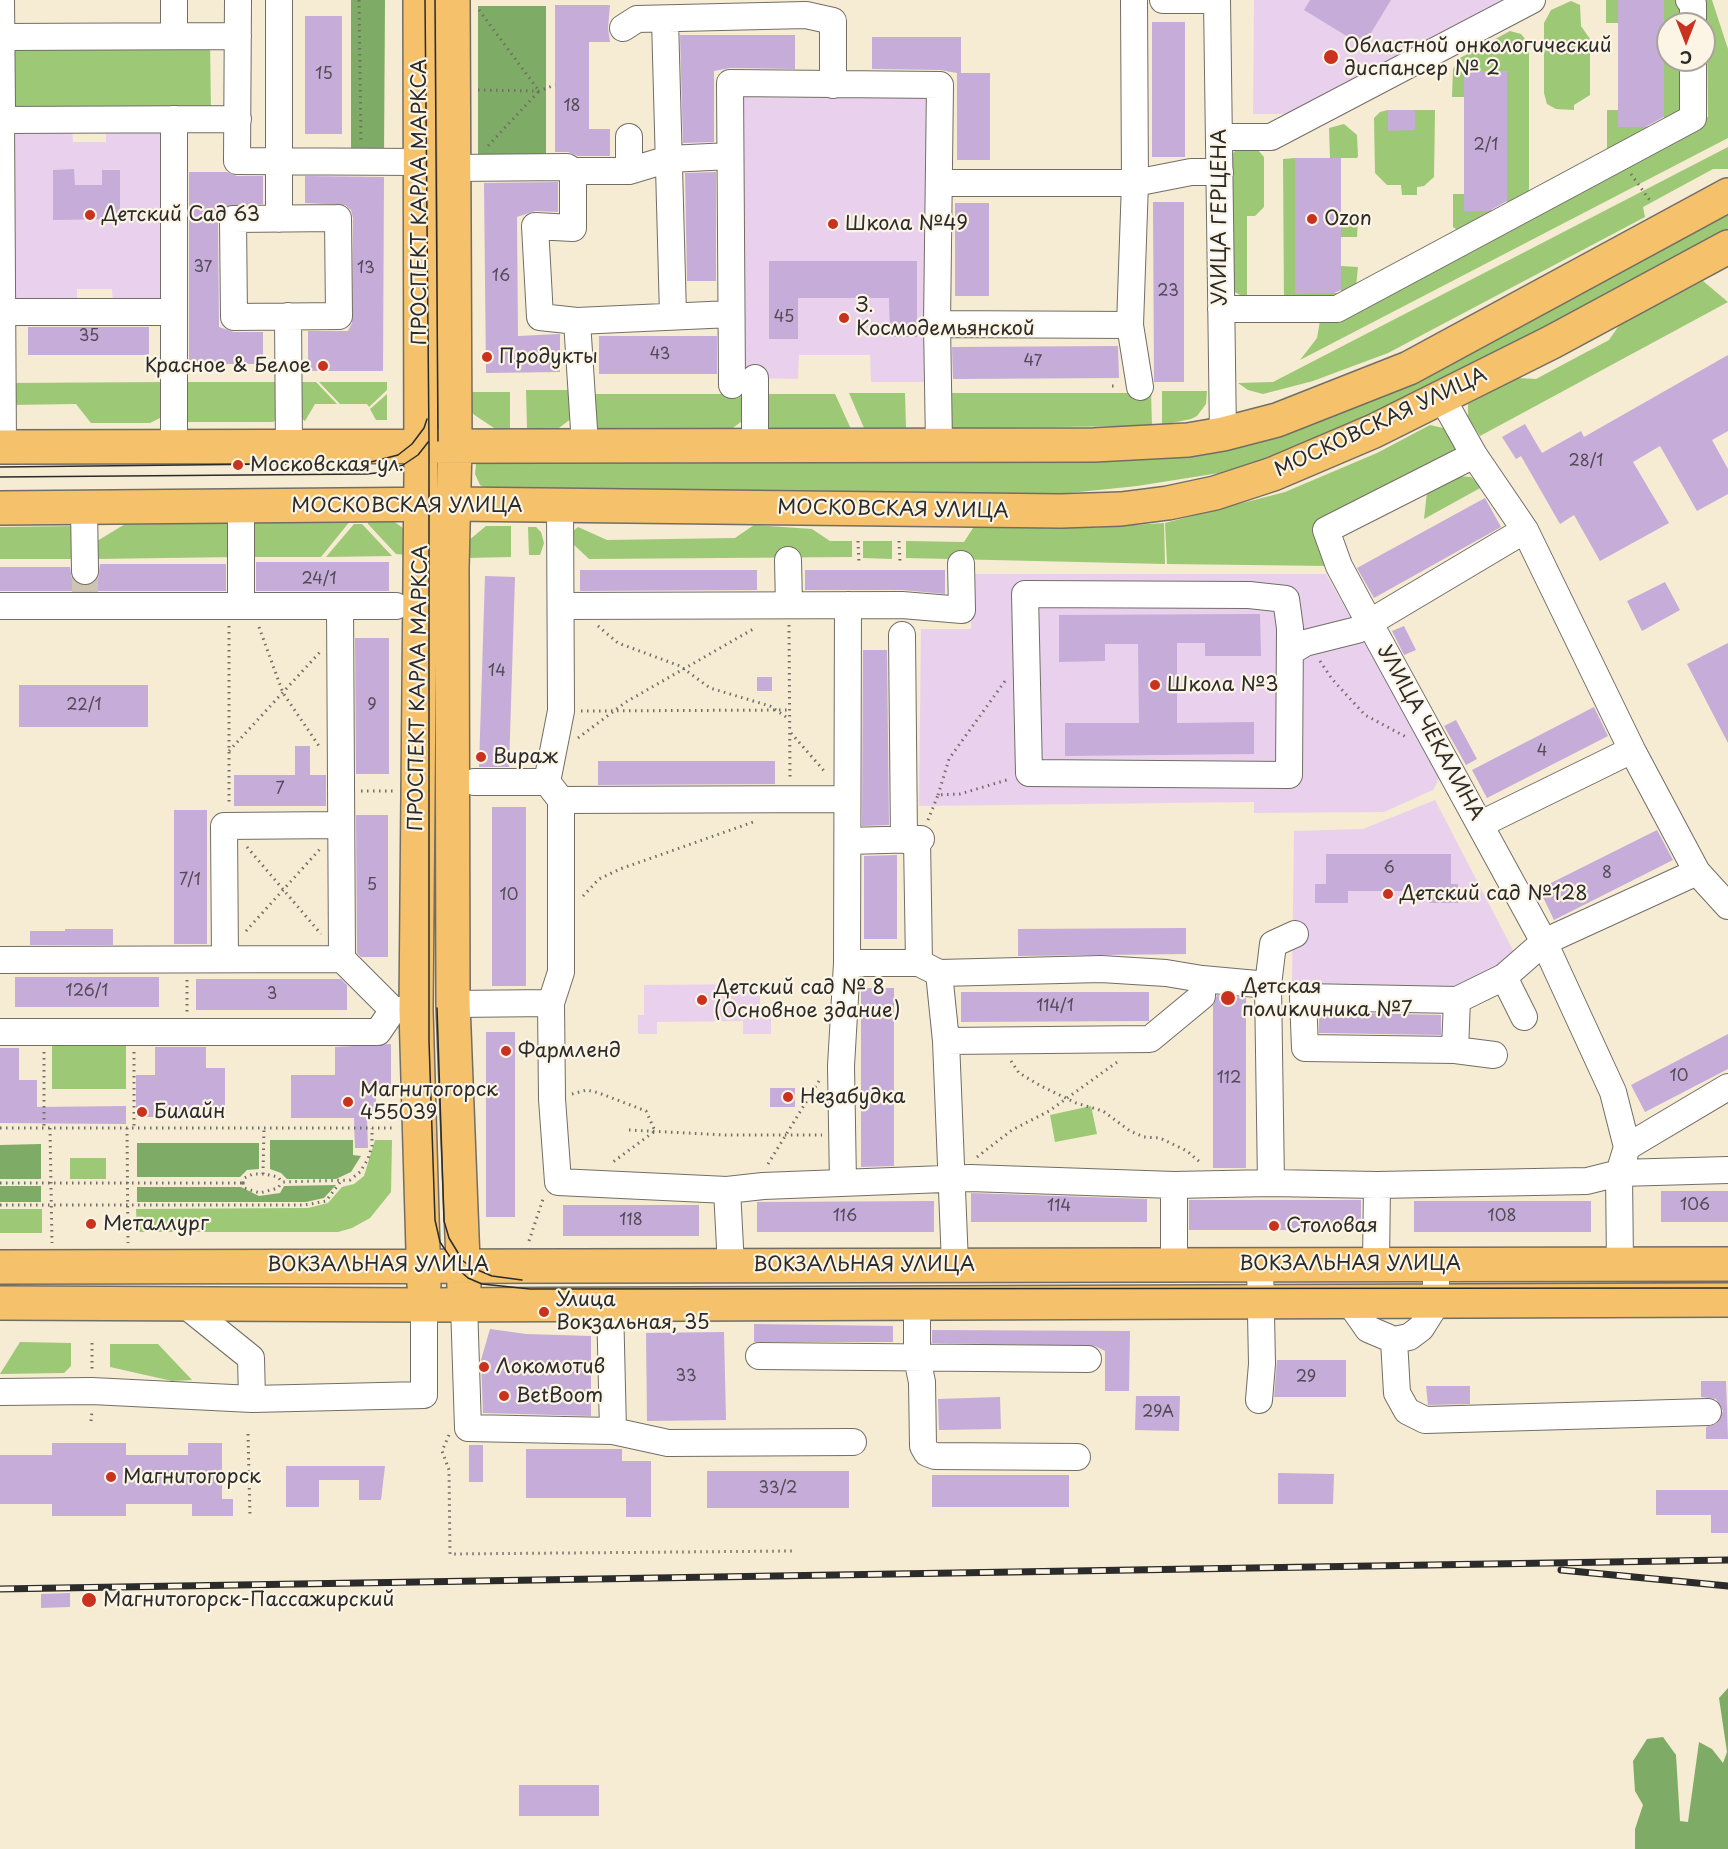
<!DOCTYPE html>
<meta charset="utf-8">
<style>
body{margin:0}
#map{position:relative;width:1728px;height:1849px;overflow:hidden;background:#f6ebd3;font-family:"Playpen Sans",sans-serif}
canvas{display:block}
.north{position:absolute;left:1656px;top:12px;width:60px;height:60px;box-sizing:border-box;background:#fcf5e5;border:2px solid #a8a49b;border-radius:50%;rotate:180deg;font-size:16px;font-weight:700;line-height:24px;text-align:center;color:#2b2b2b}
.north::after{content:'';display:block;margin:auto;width:21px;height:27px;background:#c8321e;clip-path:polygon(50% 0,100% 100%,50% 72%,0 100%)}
</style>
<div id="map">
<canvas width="1728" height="1849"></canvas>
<div class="north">С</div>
</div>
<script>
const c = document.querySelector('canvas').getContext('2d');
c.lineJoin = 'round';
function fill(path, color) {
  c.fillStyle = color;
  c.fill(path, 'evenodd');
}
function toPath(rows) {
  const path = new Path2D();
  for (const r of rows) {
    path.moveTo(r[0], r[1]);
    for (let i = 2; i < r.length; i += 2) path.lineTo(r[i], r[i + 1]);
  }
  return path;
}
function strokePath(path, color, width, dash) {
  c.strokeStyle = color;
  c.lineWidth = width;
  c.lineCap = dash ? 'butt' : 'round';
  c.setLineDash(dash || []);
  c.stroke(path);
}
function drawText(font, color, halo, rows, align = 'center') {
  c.font = font + ' "Playpen Sans",sans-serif';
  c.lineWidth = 4.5;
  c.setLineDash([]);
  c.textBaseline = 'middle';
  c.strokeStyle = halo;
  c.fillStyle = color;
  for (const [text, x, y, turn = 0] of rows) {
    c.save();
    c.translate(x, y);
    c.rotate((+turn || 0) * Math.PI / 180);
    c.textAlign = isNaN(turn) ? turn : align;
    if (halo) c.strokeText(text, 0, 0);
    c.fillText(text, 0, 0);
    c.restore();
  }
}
const built = toPath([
 [1254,0,1512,0,1303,114,1253,114],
 [738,93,928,93,927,382,871,382,870,355,799,355,798,379,738,378],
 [106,129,167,129,167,305,113,305,112,289,77,289,77,306,14,306,14,130,72,130,73,142,106,142],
 [972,574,1326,574,1421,741,1439,775,1437,783,1433,790,1384,812,1254,813,1254,802,919,806,921,629,971,629],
 [1435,800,1516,956,1457,991,1292,986,1294,831,1363,829],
 [760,984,760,1014,771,1015,771,1034,743,1034,743,1021,657,1022,657,1034,638,1034,638,1015,644,1015,644,985]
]);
const green = toPath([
 [1606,0,1618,0,1618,23,1606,23],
 [1664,0,1684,0,1686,5,1686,24,1668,24,1668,60,1686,60,1686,116,1612,155,1607,152,1607,110,1618,110,1618,127,1664,126],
 [1696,0,1712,0,1728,49,1728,138,1300,360,1317,338,1321,315,1335,315,1708,117,1707,33],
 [1571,1,1580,5,1581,26,1590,39,1590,95,1574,105,1574,110,1556,109,1547,104,1544,93,1544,23,1551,10],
 [1510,31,1521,34,1529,44,1529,199,1473,229,1459,231,1453,227,1453,194,1464,194,1464,210,1507,210,1507,72,1464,71,1464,97,1452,97,1453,69,1460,58],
 [210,41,211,113,4,114,3,42],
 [1388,110,1388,130,1415,130,1415,110,1435,110,1434,177,1424,186,1417,187,1417,195,1402,195,1401,185,1387,185,1375,173,1374,118,1380,112],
 [1344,124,1357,135,1358,156,1357,158,1330,158,1329,128],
 [1728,147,1728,169,1713,169,1643,207,1645,217,1388,353,1313,381,1263,394,1248,390,1238,383,1273,382],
 [1237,149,1257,149,1264,157,1264,207,1255,216,1247,216,1247,299,1228,288,1230,156],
 [1295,158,1295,293,1341,293,1341,266,1358,267,1356,286,1347,298,1284,303,1283,159],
 [1728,213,1728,233,1434,387,1304,447,1219,473,1137,486,1050,495,489,490,480,485,475,474,476,464,480,457,1230,443],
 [1341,216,1358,216,1357,237,1341,237],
 [1703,281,1728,302,1480,436,1468,417,1468,404,1518,378,1536,379,1609,340,1620,324],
 [168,382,164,416,150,423,91,423,76,404,8,405,8,383],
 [179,382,284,382,279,418,273,422,186,422],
 [294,382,316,382,337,404,315,404,305,421,301,418],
 [319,382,387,382,387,390,369,407,367,404,340,404],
 [526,390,575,390,572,418,559,428,527,428],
 [1162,391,1207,391,1206,404,1197,416,1191,419,1162,425],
 [467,392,510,392,510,430,497,430,476,416,471,412],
 [849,393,905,393,906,428,864,428],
 [944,393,1151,393,1152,426,952,428,947,424],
 [387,394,387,420,376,420,370,409],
 [587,394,750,394,745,419,730,430,601,431,595,426],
 [761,394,835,394,851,429,771,430,764,420],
 [1430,425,1452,430,1456,451,1325,523,1332,566,1167,564,1165,523,1285,492,1377,453],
 [1457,476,1471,477,1482,487,1424,519,1427,492],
 [367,512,389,518,403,528,407,537,408,555,396,554,368,524],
 [142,514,230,517,236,557,95,559,97,541],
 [351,520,321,557,249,557,249,521],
 [1164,523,1165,564,906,558,906,541,964,542,973,528,1086,528],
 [354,524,362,524,392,556,326,557],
 [754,525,812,529,830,541,852,541,852,557,589,559,572,543,572,532,578,527,607,540,735,538],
 [78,526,79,559,0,559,0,527],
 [486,526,511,526,511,557,466,558,468,541],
 [528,527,536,527,541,532,544,543,540,555,529,555],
 [863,541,892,541,892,559,863,558],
 [52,1042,126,1042,126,1089,52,1089],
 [1091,1106,1097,1134,1055,1142,1050,1115],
 [375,1140,392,1140,391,1192,370,1218,352,1228,338,1232,137,1232,136,1209,308,1208,328,1203,342,1187,354,1184,364,1176],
 [70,1158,106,1158,106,1179,70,1179],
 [0,1209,42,1209,42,1233,0,1233],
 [20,1342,71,1343,71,1366,64,1373,0,1374],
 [110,1344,158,1344,192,1380,172,1381,110,1367]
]);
const forest = toPath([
 [351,0,385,0,384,156,351,156],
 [478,6,546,6,546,161,478,161],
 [270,1140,353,1140,353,1155,361,1156,351,1172,336,1179,287,1179,281,1173,270,1169],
 [137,1143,259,1143,259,1169,247,1170,240,1177,137,1177],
 [41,1144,41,1179,0,1179,0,1145],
 [336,1185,324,1198,306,1202,137,1202,137,1187,241,1187,259,1196,280,1193,284,1186],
 [0,1186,41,1186,41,1202,0,1202],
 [1728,1688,1728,1849,1635,1849,1635,1829,1643,1805,1635,1791,1633,1761,1647,1739,1663,1737,1676,1755,1680,1821,1688,1822,1699,1742,1712,1749,1723,1763,1727,1752,1719,1698]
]);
const building = toPath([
 [1310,0,1391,0,1363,46,1304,10],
 [1618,0,1664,0,1664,117,1645,127,1618,127],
 [555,5,610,5,608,28,610,42,589,42,589,129,610,129,610,156,578,156,568,152,555,152],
 [305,16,342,16,342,134,305,134],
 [1152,22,1185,22,1185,157,1152,157],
 [680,35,795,35,795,69,730,68,714,71,714,142,683,143],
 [872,37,961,37,961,73,990,73,990,160,957,160,957,73,940,70,872,69],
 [1464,71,1507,71,1507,201,1489,211,1464,211],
 [1388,110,1415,110,1415,130,1388,131],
 [1295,158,1341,158,1341,290,1334,293,1295,294],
 [74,169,75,185,102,185,102,170,120,170,120,219,53,220,53,170],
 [189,172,227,172,237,176,263,176,263,204,226,206,219,209,218,219,219,327,234,332,263,332,263,364,189,364],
 [716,172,716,281,687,281,685,173],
 [305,176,384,177,383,371,308,371,308,331,348,331,352,323,353,218,351,210,345,205,305,203],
 [558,182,558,212,535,211,517,217,518,336,560,334,560,372,486,373,484,183],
 [1153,202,1184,202,1184,382,1154,382],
 [955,203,989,203,989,296,955,296],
 [769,261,917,261,917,337,890,337,889,298,798,298,798,339,769,339],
 [28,327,149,327,149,355,28,355],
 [599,336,717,336,717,374,599,374],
 [1118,346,1119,378,953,379,952,347],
 [1728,355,1728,431,1712,440,1728,469,1728,494,1697,511,1660,446,1633,462,1669,523,1600,561,1574,515,1560,524,1521,456,1516,459,1502,437,1525,424,1542,453,1581,431,1584,437],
 [1485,498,1501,527,1374,598,1357,568],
 [256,562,389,562,389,591,256,591],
 [100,564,226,564,226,591,0,591,0,567,70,567,72,579,86,586,98,579],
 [580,570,757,570,757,590,580,591],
 [805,570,945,570,945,594,902,590,805,590],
 [485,576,515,577,509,767,479,767],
 [1665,582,1680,610,1642,631,1627,601],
 [1260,614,1261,656,1205,656,1205,643,1177,643,1177,723,1254,722,1254,754,1065,756,1065,723,1139,723,1138,644,1105,644,1105,661,1059,662,1059,615],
 [1404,626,1416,650,1404,655,1392,631],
 [355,638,389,638,389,774,356,774],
 [1728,643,1728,743,1687,664],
 [863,650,887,650,889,825,862,826],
 [757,677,772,677,772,691,757,691],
 [19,685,148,685,148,727,19,727],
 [1594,707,1608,736,1487,798,1472,770],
 [1456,720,1477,759,1466,765,1444,726],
 [295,746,310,746,310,775,326,775,326,806,234,806,234,775,295,775],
 [598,761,775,761,775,784,598,785],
 [492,807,526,807,526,986,492,986],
 [174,810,207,810,207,944,174,944],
 [356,815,388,815,388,957,361,957,357,953],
 [1657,830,1673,860,1554,920,1539,889],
 [1326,854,1451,854,1451,884,1458,884,1458,903,1429,903,1429,891,1348,891,1348,903,1315,903,1315,884,1326,884],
 [897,855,897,939,864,939,864,856],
 [1186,928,1186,954,1018,956,1018,929],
 [65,929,113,929,113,945,30,945,30,931,65,931],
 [15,977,159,977,159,1007,15,1007],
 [196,979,341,979,347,985,347,1010,196,1010],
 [861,988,894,988,894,1166,861,1167],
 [961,992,1149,992,1149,1021,961,1022],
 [1217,995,1246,998,1246,1168,1213,1168,1213,1006],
 [1319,1012,1441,1015,1441,1035,1319,1033],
 [486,1032,515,1032,515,1217,486,1217],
 [1728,1034,1728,1069,1645,1112,1631,1085],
 [391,1044,391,1094,376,1094,376,1118,367,1118,368,1148,355,1148,354,1118,291,1118,291,1075,335,1075,335,1047],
 [155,1047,206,1047,206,1068,225,1068,225,1117,136,1117,136,1075,155,1075],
 [0,1048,19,1048,19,1080,37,1080,37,1107,126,1106,126,1124,0,1123],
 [770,1088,795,1088,795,1107,770,1107],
 [1661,1191,1728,1191,1728,1222,1661,1222],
 [971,1193,1147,1199,1147,1222,971,1222],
 [1189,1200,1361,1200,1361,1230,1189,1230],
 [934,1201,934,1232,757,1232,757,1202],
 [1414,1201,1591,1201,1591,1232,1414,1232],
 [563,1205,699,1205,699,1236,563,1236],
 [754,1324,893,1326,893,1342,754,1342],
 [490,1329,526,1334,591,1336,591,1416,483,1413,481,1360],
 [932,1330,1130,1331,1129,1391,1105,1391,1105,1351,1095,1346,932,1343],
 [724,1332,726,1420,647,1421,646,1333],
 [1277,1360,1346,1360,1346,1397,1274,1397],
 [1701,1381,1726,1381,1728,1439,1706,1439,1706,1427,1716,1424,1723,1411,1716,1399,1701,1397],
 [1426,1386,1470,1386,1470,1404,1428,1405],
 [1136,1396,1180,1396,1179,1431,1135,1430],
 [1000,1397,1001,1429,939,1430,938,1399],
 [52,1443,126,1443,126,1455,188,1455,188,1443,222,1443,222,1499,233,1499,233,1516,192,1516,192,1504,126,1504,126,1516,52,1516,52,1504,0,1504,0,1455,52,1455],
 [469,1445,483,1445,483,1482,469,1482],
 [526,1449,622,1449,622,1461,651,1461,651,1517,626,1517,626,1498,526,1498],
 [286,1466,385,1466,381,1500,359,1500,359,1480,319,1480,319,1507,286,1507],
 [707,1471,849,1471,849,1508,707,1508],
 [1278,1473,1334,1474,1333,1504,1278,1504],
 [932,1475,1069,1475,1069,1507,932,1507],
 [1656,1490,1728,1490,1728,1533,1711,1533,1711,1515,1656,1515],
 [70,1593,70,1607,41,1608,41,1594],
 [519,1785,599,1785,599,1816,519,1816]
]);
const minorTunnel = toPath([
 [85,571,85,595]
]);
const path = toPath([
 [359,0,361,142],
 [479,10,539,91,488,146],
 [478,90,539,91,555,85],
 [1631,174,1651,202],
 [1112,386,1114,386],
 [858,541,859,563],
 [899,541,900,562],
 [789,625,790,777],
 [229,626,229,805],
 [598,626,618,643,680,666,710,688,770,706,789,719],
 [259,627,283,693,319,746],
 [1320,661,1332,679,1365,715,1408,738],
 [581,711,790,710],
 [791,733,826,773],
 [578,738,626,702,755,628],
 [229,751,320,652],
 [361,791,393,791],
 [938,795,949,759,1005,681],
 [928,820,938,795,960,794,1010,779],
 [247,847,321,934],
 [583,896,599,879,620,869,756,821],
 [246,931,320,849],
 [187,980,187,1012],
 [44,1052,44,1128],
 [134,1052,134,1128],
 [1011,1061,1019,1073,1041,1086,1076,1103,1103,1111,1130,1131,1144,1137,1160,1138,1187,1151,1201,1163],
 [572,1094,587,1090,599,1093,646,1111,655,1131,613,1162],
 [0,1128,395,1128],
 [50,1128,52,1243],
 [127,1128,128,1243],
 [629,1130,725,1135,822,1135],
 [977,1157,1012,1130,1049,1111,1120,1060],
 [768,1164,819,1081],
 [263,1174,264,1128],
 [0,1183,243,1183],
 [243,1183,244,1178,253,1174,265,1174,278,1177,282,1182,350,1180,360,1172,368,1159,372,1146,372,1128],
 [243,1183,244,1188,260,1193,278,1188,282,1182],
 [0,1205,305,1205,326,1201,341,1181],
 [529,1241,544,1196],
 [92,1343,92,1371],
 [91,1421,92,1411],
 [248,1434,250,1517],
 [449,1435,442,1451,449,1470,450,1554,793,1551]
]);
const minor = toPath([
 [1,0,2,108],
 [238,0,237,161,420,162],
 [279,0,279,219],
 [1134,0,1135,183,1130,325,1140,387],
 [1163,0,1217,0],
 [1217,0,1223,434],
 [1689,0,1693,4,1693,24],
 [665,19,673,315],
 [623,28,637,19,806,15,833,21,833,85],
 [174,36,174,0],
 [2,37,238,36],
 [629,137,629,171],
 [1220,137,1271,137,1532,0],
 [452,168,567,167,573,171,629,171,669,159,730,156],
 [573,171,573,228,535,226,540,317,577,321],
 [940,183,1135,183,1191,172,1220,172],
 [338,218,339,316,234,317,233,219,338,218],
 [1221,309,1337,309,1693,118,1693,60],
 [2,312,174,312],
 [288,316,289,447],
 [937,324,1130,325],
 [755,378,755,445],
 [732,385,730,83,940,85,937,324,939,444],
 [1442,398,1474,455,1326,530,1339,566,1369,622,1544,942,1613,1092,1627,1147],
 [585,445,577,321,731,314],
 [174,446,174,119],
 [3,447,1,120,238,119],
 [1474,455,1525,530,1632,750,1697,872,1728,906],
 [560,506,561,711,547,782,561,800,561,972,551,1003,552,1099,558,1182,727,1190,763,1186,970,1178,1174,1185,1271,1183,1377,1185,1587,1181,1619,1173,1728,1170],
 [84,508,85,571],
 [788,560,789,605],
 [1025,594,1249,595,1286,599,1290,628,1289,775,1029,773,1025,594],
 [0,606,396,606],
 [241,606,241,507],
 [340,606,342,959,393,1010],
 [561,606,902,605,962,610,961,564],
 [902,635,904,840],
 [1290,652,1305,643,1357,630,1525,530],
 [474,782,547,782],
 [561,800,847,799],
 [1481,824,1632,750],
 [917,839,919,963],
 [848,841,921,839],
 [225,959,224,826,341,825],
 [0,960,342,959],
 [847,963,919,963,939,973,1101,969,1166,973,1202,979,1268,985],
 [939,973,946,1041,955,1264],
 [1457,1000,1504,977],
 [453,1004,551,1003],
 [1524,1017,1504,977,1544,942,1697,872],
 [0,1032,378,1032,393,1010,416,1010],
 [946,1041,1150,1039,1202,996,1202,979],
 [1455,1050,1457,1000,1303,997,1305,1048,1455,1050,1494,1055],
 [843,1183,841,1066,847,963,848,605],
 [1271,1183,1268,985,1273,944,1295,934],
 [1174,1185,1174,1265],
 [727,1190,731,1266],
 [1376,1263,1377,1185],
 [1620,1264,1619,1173,1627,1147,1728,1087],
 [1347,1299,1368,1329,1394,1340,1409,1337,1421,1328,1433,1309,1436,1300,1436,1264],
 [917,1302,917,1358,922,1382,923,1446,927,1453,935,1456,1077,1457],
 [610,1303,613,1431],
 [184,1304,251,1358,252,1399,424,1395,424,1305],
 [464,1304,468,1428,613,1431,668,1443,853,1442],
 [1394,1340,1397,1393,1407,1411,1425,1420,1708,1412],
 [759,1356,1088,1359],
 [0,1392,92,1391,252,1399],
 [1259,1400,1262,1364,1260,1264]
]);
const major = toPath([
 [420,0,421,472,416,1010,424,1285],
 [453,0,455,445,452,568,453,1004,464,1287],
 [0,447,1094,445,1188,440,1223,434,1277,420,1409,368,1728,195],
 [0,508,454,504,1061,511,1121,509,1168,503,1215,493,1273,474,1374,431,1552,342,1728,247],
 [0,1267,1728,1264],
 [0,1303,424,1305,1728,1300]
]);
const tram = toPath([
 [425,0,429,441,429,1041,435,1220,440,1242,458,1269,468,1278,482,1284,530,1289,1728,1288],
 [435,0,438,441],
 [0,467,367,463,398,455,412,444,424,428,427,419],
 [0,477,367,474,384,472,403,465,418,455,429,441],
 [437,1008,444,1221,449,1238,463,1261,473,1268,492,1276,522,1280]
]);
const rail = toPath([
 [1561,1570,1728,1586],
 [0,1589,1728,1560]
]);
const markers = [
 [1331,57,8,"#c8321e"],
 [90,215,6,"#c8321e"],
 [1312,219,6,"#c8321e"],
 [833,224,6,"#c8321e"],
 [844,318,6,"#c8321e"],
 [487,357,6,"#c8321e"],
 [323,366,6,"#c8321e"],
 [238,465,6,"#c8321e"],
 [1155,685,6,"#c8321e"],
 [481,757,6,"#c8321e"],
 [1388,894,6,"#c8321e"],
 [1228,998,8,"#c8321e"],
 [702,1000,6,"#c8321e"],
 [506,1051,6,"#c8321e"],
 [788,1097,6,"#c8321e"],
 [348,1102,6,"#c8321e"],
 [142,1112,6,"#c8321e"],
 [91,1224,6,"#c8321e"],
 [1274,1226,6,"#c8321e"],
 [544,1312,6,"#c8321e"],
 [484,1367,6,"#c8321e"],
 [504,1396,6,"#c8321e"],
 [111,1477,6,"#c8321e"],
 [89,1600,8,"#c8321e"]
];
const numberNames = [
 ["15",324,75],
 ["18",572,107],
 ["2/1",1486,146],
 ["37",203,268],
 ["13",366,269],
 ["16",501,277],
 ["23",1168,292],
 ["45",784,318],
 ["35",89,337],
 ["43",660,355],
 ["47",1033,362],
 ["28/1",1586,462],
 ["24/1",319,580],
 ["14",497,672],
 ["22/1",84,706],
 ["9",372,706],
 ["4",1542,752],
 ["7",280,790],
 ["6",1389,869],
 ["8",1607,874],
 ["7/1",190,881],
 ["5",372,886],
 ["10",509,896],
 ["126/1",87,992],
 ["3",272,995],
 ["114/1",1055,1007],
 ["10",1679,1077],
 ["112",1229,1079],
 ["106",1695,1206],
 ["114",1059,1207],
 ["116",845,1217],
 ["108",1502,1217],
 ["118",631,1221],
 ["33",686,1377],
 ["29",1306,1378],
 ["29А",1158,1413],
 ["33/2",778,1489]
];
const poiNames = [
 ["Областной онкологический",1344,46],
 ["диспансер № 2",1344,69],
 ["Детский Сад 63",102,215],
 ["Ozon",1324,219],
 ["Школа №49",845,224],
 ["З.",856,306],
 ["Космодемьянской",856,329],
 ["Продукты",499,357],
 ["Красное & Белое",311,366,"right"],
 ["Московская ул.",250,465],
 ["Школа №3",1167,685],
 ["Вираж",493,757],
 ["Детский сад №128",1400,894],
 ["Детская",1242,987],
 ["поликлиника №7",1242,1010],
 ["Детский сад № 8",714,988],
 ["(Основное здание)",714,1011],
 ["Фармленд",518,1051],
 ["Магнитогорск",360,1090],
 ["455039",360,1113],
 ["Незабудка",800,1097],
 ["Билайн",154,1112],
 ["Металлург",103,1224],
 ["Столовая",1286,1226],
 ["Улица",556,1300],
 ["Вокзальная, 35",556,1323],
 ["Локомотив",496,1367],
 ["BetBoom",516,1396],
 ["Магнитогорск",123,1477],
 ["Магнитогорск-Пассажирский",103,1600]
];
const streetNames = [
 ["ПРОСПЕКТ КАРЛА МАРКСА",420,202,-90],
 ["УЛИЦА ГЕРЦЕНА",1220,217,-90],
 ["МОСКОВСКАЯ УЛИЦА",1381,423,-25],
 ["МОСКОВСКАЯ УЛИЦА",407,506],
 ["МОСКОВСКАЯ УЛИЦА",893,510,1],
 ["ПРОСПЕКТ КАРЛА МАРКСА",419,688,-89],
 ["УЛИЦА ЧЕКАЛИНА",1430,733,61],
 ["ВОКЗАЛЬНАЯ УЛИЦА",1350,1264],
 ["ВОКЗАЛЬНАЯ УЛИЦА",378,1265],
 ["ВОКЗАЛЬНАЯ УЛИЦА",864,1265]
];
fill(built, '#e9d1ed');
fill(green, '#9dc875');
fill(forest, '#7eac66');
fill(building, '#c6acd8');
strokePath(minorTunnel, '#cdc5b1', 26, [26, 13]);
strokePath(minor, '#726e66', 28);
strokePath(major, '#726e66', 36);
strokePath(path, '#726e66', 3, [1.5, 4.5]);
strokePath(minor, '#fff', 26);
strokePath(major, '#f5c16b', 33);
strokePath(tram, '#2b2b2b', 1.5);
strokePath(rail, '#2b2b2b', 7);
strokePath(rail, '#fcf5e5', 4.5, [14]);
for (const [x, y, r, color] of markers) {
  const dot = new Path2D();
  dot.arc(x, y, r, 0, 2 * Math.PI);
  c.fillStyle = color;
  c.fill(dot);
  strokePath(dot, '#fcf5e5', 2);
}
drawText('16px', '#524b56', null, numberNames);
drawText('20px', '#2b2b2b', '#fcf5e5', poiNames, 'left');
drawText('20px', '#2b2b2b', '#fcf5e5', streetNames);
</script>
